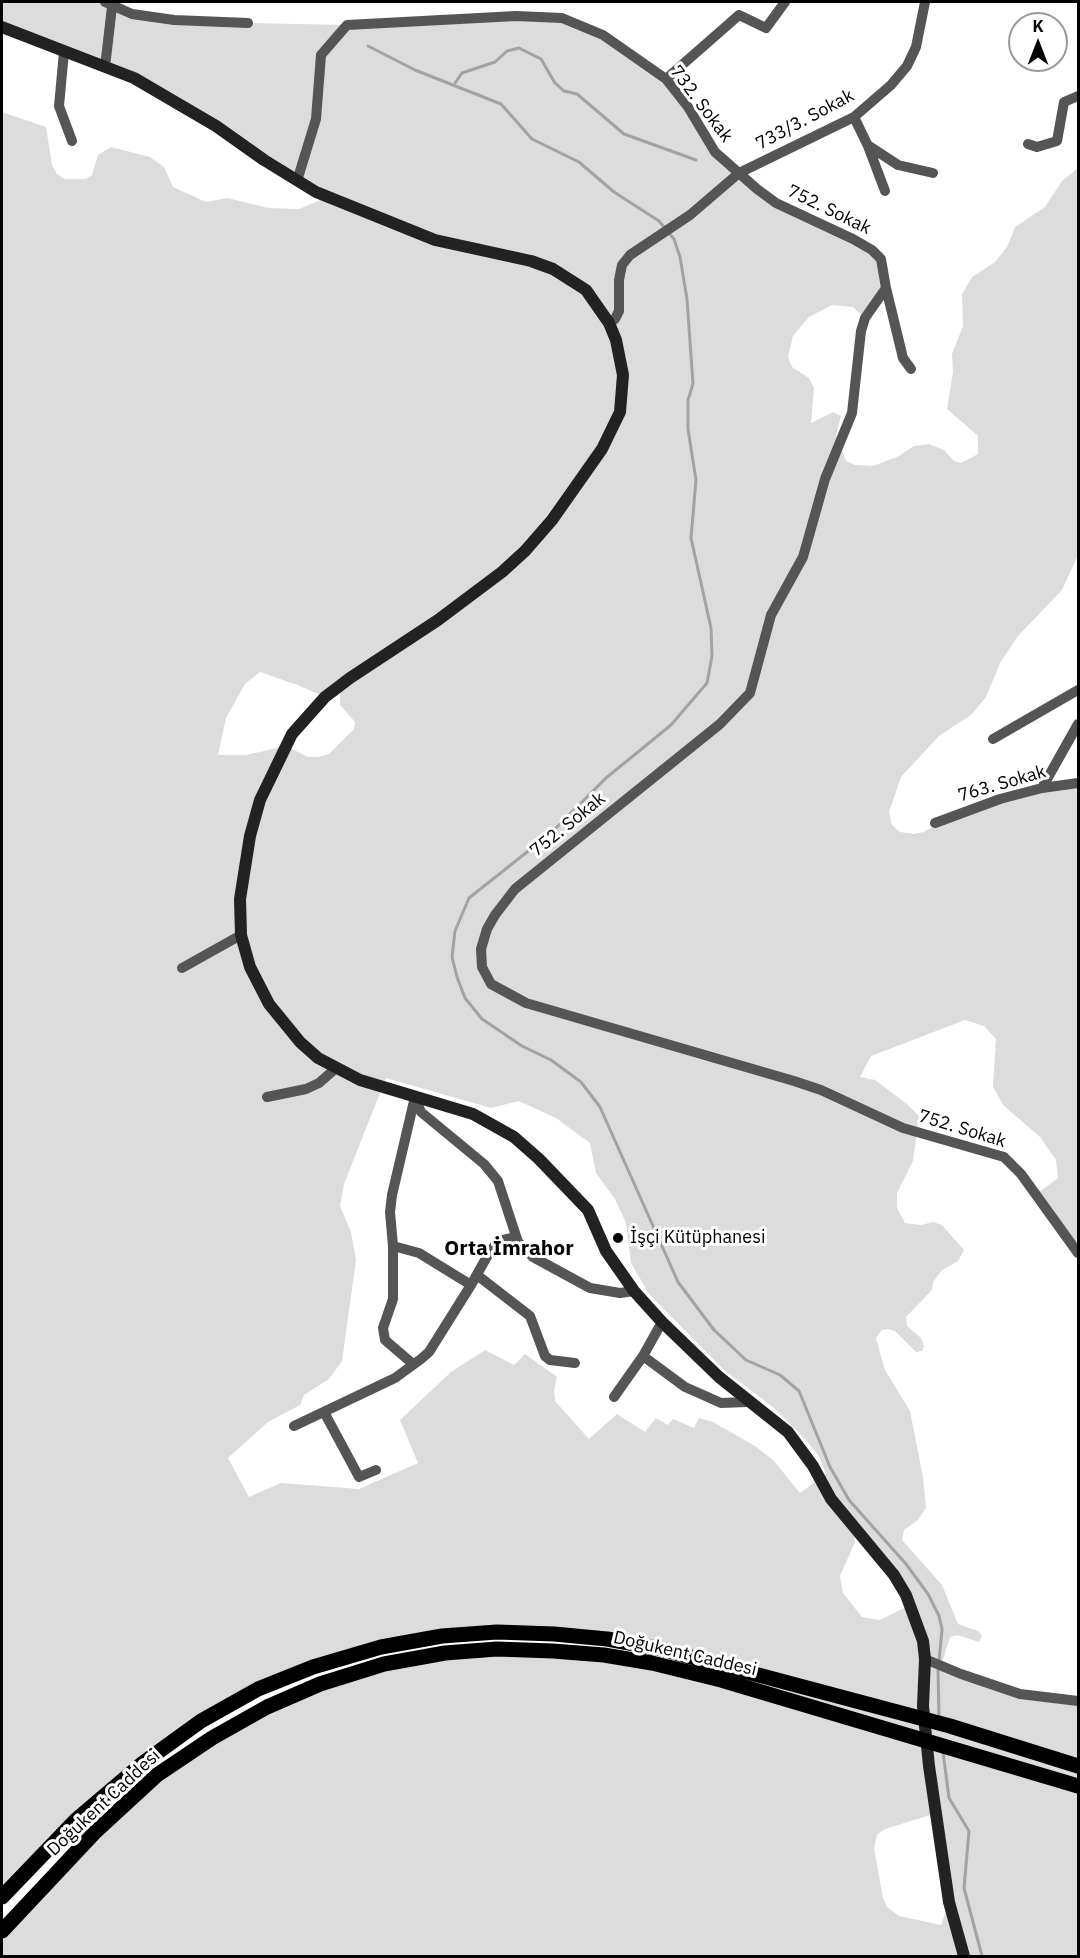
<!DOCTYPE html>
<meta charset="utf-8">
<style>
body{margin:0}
#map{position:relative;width:1080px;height:1958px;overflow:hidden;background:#fff;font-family:"IBM Plex Sans",sans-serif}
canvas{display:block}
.frame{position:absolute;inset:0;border:3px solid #000;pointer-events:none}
.north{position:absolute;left:1008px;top:12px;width:60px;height:60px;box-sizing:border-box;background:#fff;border:2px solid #999;border-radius:50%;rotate:0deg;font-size:16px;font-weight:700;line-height:24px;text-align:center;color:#000}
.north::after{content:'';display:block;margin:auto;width:21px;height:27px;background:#000;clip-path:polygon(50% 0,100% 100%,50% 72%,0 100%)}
</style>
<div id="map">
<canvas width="1080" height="1958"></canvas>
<div class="frame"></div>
<div class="north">K</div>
</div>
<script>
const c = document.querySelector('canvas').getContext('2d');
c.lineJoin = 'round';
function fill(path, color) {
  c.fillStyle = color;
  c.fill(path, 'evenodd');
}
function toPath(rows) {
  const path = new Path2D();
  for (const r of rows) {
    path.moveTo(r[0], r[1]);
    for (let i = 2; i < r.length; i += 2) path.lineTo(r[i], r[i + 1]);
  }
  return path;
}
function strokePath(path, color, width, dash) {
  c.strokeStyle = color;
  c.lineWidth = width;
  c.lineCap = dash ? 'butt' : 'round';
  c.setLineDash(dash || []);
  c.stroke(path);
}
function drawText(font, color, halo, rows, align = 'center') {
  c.font = font + ' "IBM Plex Sans",sans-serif';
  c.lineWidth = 6;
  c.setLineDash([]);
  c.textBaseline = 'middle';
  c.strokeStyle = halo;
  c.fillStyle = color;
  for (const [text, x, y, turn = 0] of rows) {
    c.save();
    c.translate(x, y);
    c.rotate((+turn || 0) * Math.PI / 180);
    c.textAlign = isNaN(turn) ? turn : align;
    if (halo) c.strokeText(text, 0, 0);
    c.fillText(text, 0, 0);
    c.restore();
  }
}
const green = toPath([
 [2,2,105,2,132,14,248,23,347,25,482,18,575,22,666,79,702,132,757,189,872,250,886,278,865,318,853,307,832,305,809,317,793,336,788,357,792,367,809,378,814,388,811,423,833,412,841,416,836,435,846,461,855,465,873,466,897,457,914,446,929,444,944,450,954,461,961,463,978,454,978,436,947,409,953,372,952,354,963,326,962,294,972,277,995,262,1007,247,1015,227,1045,207,1062,181,1078,168,1078,555,1062,590,1018,636,1000,663,986,697,971,715,939,736,901,777,889,812,892,825,900,832,914,834,924,832,957,813,1078,783,1078,1253,1035,1195,1058,1178,1056,1160,1040,1137,1004,1106,993,1087,996,1039,984,1026,965,1020,871,1056,860,1077,875,1080,907,1104,919,1116,913,1161,897,1193,897,1208,905,1223,921,1225,933,1222,942,1225,964,1250,958,1261,942,1270,933,1282,932,1290,906,1317,907,1326,921,1338,924,1346,922,1351,916,1352,895,1331,889,1329,882,1330,876,1338,885,1370,910,1411,923,1477,926,1508,918,1520,904,1530,902,1540,942,1585,958,1624,978,1631,982,1636,979,1642,957,1635,950,1637,941,1666,1001,1688,1078,1701,1078,1956,2,1956,2,1931,157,1775,267,1707,445,1653,652,1663,739,1671,607,1639,442,1636,258,1689,143,1763,2,1897,2,112,46,127,52,165,57,174,65,179,86,179,92,175,98,155,111,147,150,157,164,167,173,187,206,202,227,198,269,208,299,209,328,197,166,96,2,27],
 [260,672,300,686,325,697,348,680,340,693,340,705,355,722,354,729,329,754,318,757,308,757,286,746,246,755,218,755,226,718,245,684],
 [386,1078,491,1108,519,1101,556,1118,590,1143,596,1173,615,1199,626,1223,631,1263,649,1294,724,1370,774,1408,805,1439,818,1455,826,1474,800,1493,774,1461,755,1446,713,1422,699,1418,694,1428,673,1419,668,1425,656,1418,645,1432,617,1414,589,1439,555,1401,554,1390,557,1377,525,1354,514,1365,485,1350,451,1372,400,1420,418,1463,359,1489,281,1483,249,1497,228,1458,268,1422,300,1405,304,1395,329,1379,342,1361,356,1260,351,1232,340,1206,344,1184],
 [852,1525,910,1605,880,1620,862,1617,843,1593,840,1576,855,1542],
 [937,1813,949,1902,941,1925,899,1916,887,1907,883,1898,874,1848,877,1835,885,1829]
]);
const stream = toPath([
 [368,46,415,70,501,104,532,139,579,162,614,192,659,221,674,239,680,257,687,299,693,384,688,400,688,429,696,480,691,538,711,628,712,656,707,683,671,725,606,778,551,833,469,898,455,931,452,957,457,977,465,998,482,1019,522,1046,551,1060,581,1082,600,1107,678,1282,714,1330,746,1360,780,1375,799,1391,830,1467,849,1500,906,1564,928,1594,939,1616,942,1629,939,1661],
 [455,83,462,73,495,62,507,51,519,48,541,59,555,83,564,91,577,94,624,134,696,160],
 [938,1668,939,1718],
 [943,1752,949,1798,969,1831,964,1888,982,1956]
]);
const street = toPath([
 [105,2,132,14,174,20,248,23],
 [64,52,59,106,72,141],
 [105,67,112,7],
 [666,79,739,15,766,28,785,2],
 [854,117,868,146,885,191],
 [1028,144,1037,147,1057,141,1064,102,1078,96],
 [869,146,898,165,933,173],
 [297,181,316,119,321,55,347,25,516,16,562,18,603,35,666,79,688,107,715,152,757,189,776,203,853,239,872,250,881,259,886,288,865,318,861,331,852,413,825,479,803,557,771,615,750,693,720,724,515,889,495,915,487,929,481,949,482,967,491,984,526,1003,794,1081,821,1090,903,1128,1004,1157,1021,1174,1078,1253],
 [886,288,903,358,911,369],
 [609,323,615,319,619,311,619,280,622,265,630,255,690,215,739,173,854,117,891,85,907,66,916,47,925,2],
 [993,739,1078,690],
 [1042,788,1078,724],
 [935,823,1000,799,1042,788,1078,783],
 [182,968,241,935],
 [267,1097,306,1089,319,1083,335,1069],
 [415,1097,421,1112,484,1164,498,1181,518,1242,533,1257,590,1288,620,1293,634,1291],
 [393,1246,419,1253,471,1285],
 [477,1275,530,1316,545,1356,550,1360,575,1363],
 [643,1356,685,1387,701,1394,721,1403,747,1402],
 [413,1364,385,1340,383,1328,393,1299,393,1246,390,1212,392,1195,415,1097],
 [614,1397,643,1356,662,1322],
 [324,1412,359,1477,376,1470],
 [294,1426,395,1378,421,1359,429,1352,471,1285,489,1253,498,1241,515,1237],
 [925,1659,961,1674,1020,1694,1078,1701]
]);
const secondary = toPath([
 [2,27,134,78,216,126,264,160,316,192,435,240,531,261,553,269,586,290,609,323,616,340,623,375,620,412,602,449,552,520,525,551,502,572,438,620,350,678,325,697,292,734,260,800,250,836,240,899,241,935,250,967,269,1004,300,1042,318,1058,360,1080,473,1114,514,1137,539,1159,588,1210,606,1251,634,1291,662,1322,719,1377,788,1432,813,1466,831,1499,894,1575,906,1595,923,1641,925,1659,923,1706,929,1766,949,1902,964,1956]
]);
const primary = toPath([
 [2,1897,76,1820,143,1763,201,1721,258,1689,313,1667,381,1647,442,1636,497,1632,554,1634,607,1639,657,1648,950,1726,1078,1766],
 [2,1931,94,1833,157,1775,212,1738,267,1707,320,1684,384,1664,445,1653,497,1649,553,1651,604,1655,652,1663,721,1680,1078,1786]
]);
const markers = [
 [618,1238,6,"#000"]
];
const streetNames = [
 ["732. Sokak",701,104,53],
 ["733/3. Sokak",805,120,-28],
 ["752. Sokak",829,210,26],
 ["763. Sokak",1002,784,-16],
 ["752. Sokak",568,825,-39],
 ["752. Sokak",962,1129,17],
 ["Doğukent Caddesi",685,1654,13],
 ["Doğukent Caddesi",104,1803,-43]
];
const poiNames = [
 ["İşçi Kütüphanesi",630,1238]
];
const quarterNames = [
 ["Orta İmrahor",509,1249]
];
fill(green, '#dcdcdc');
strokePath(stream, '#a3a3a3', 3);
strokePath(street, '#555', 10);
strokePath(secondary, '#222', 12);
strokePath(primary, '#000', 15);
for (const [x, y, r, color] of markers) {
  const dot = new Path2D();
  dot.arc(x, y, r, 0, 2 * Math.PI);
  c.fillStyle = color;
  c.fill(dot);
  strokePath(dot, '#fff', 2);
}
drawText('18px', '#000', '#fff', streetNames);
drawText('18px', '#000', '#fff', poiNames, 'left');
drawText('bold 21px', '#000', '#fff', quarterNames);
</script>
